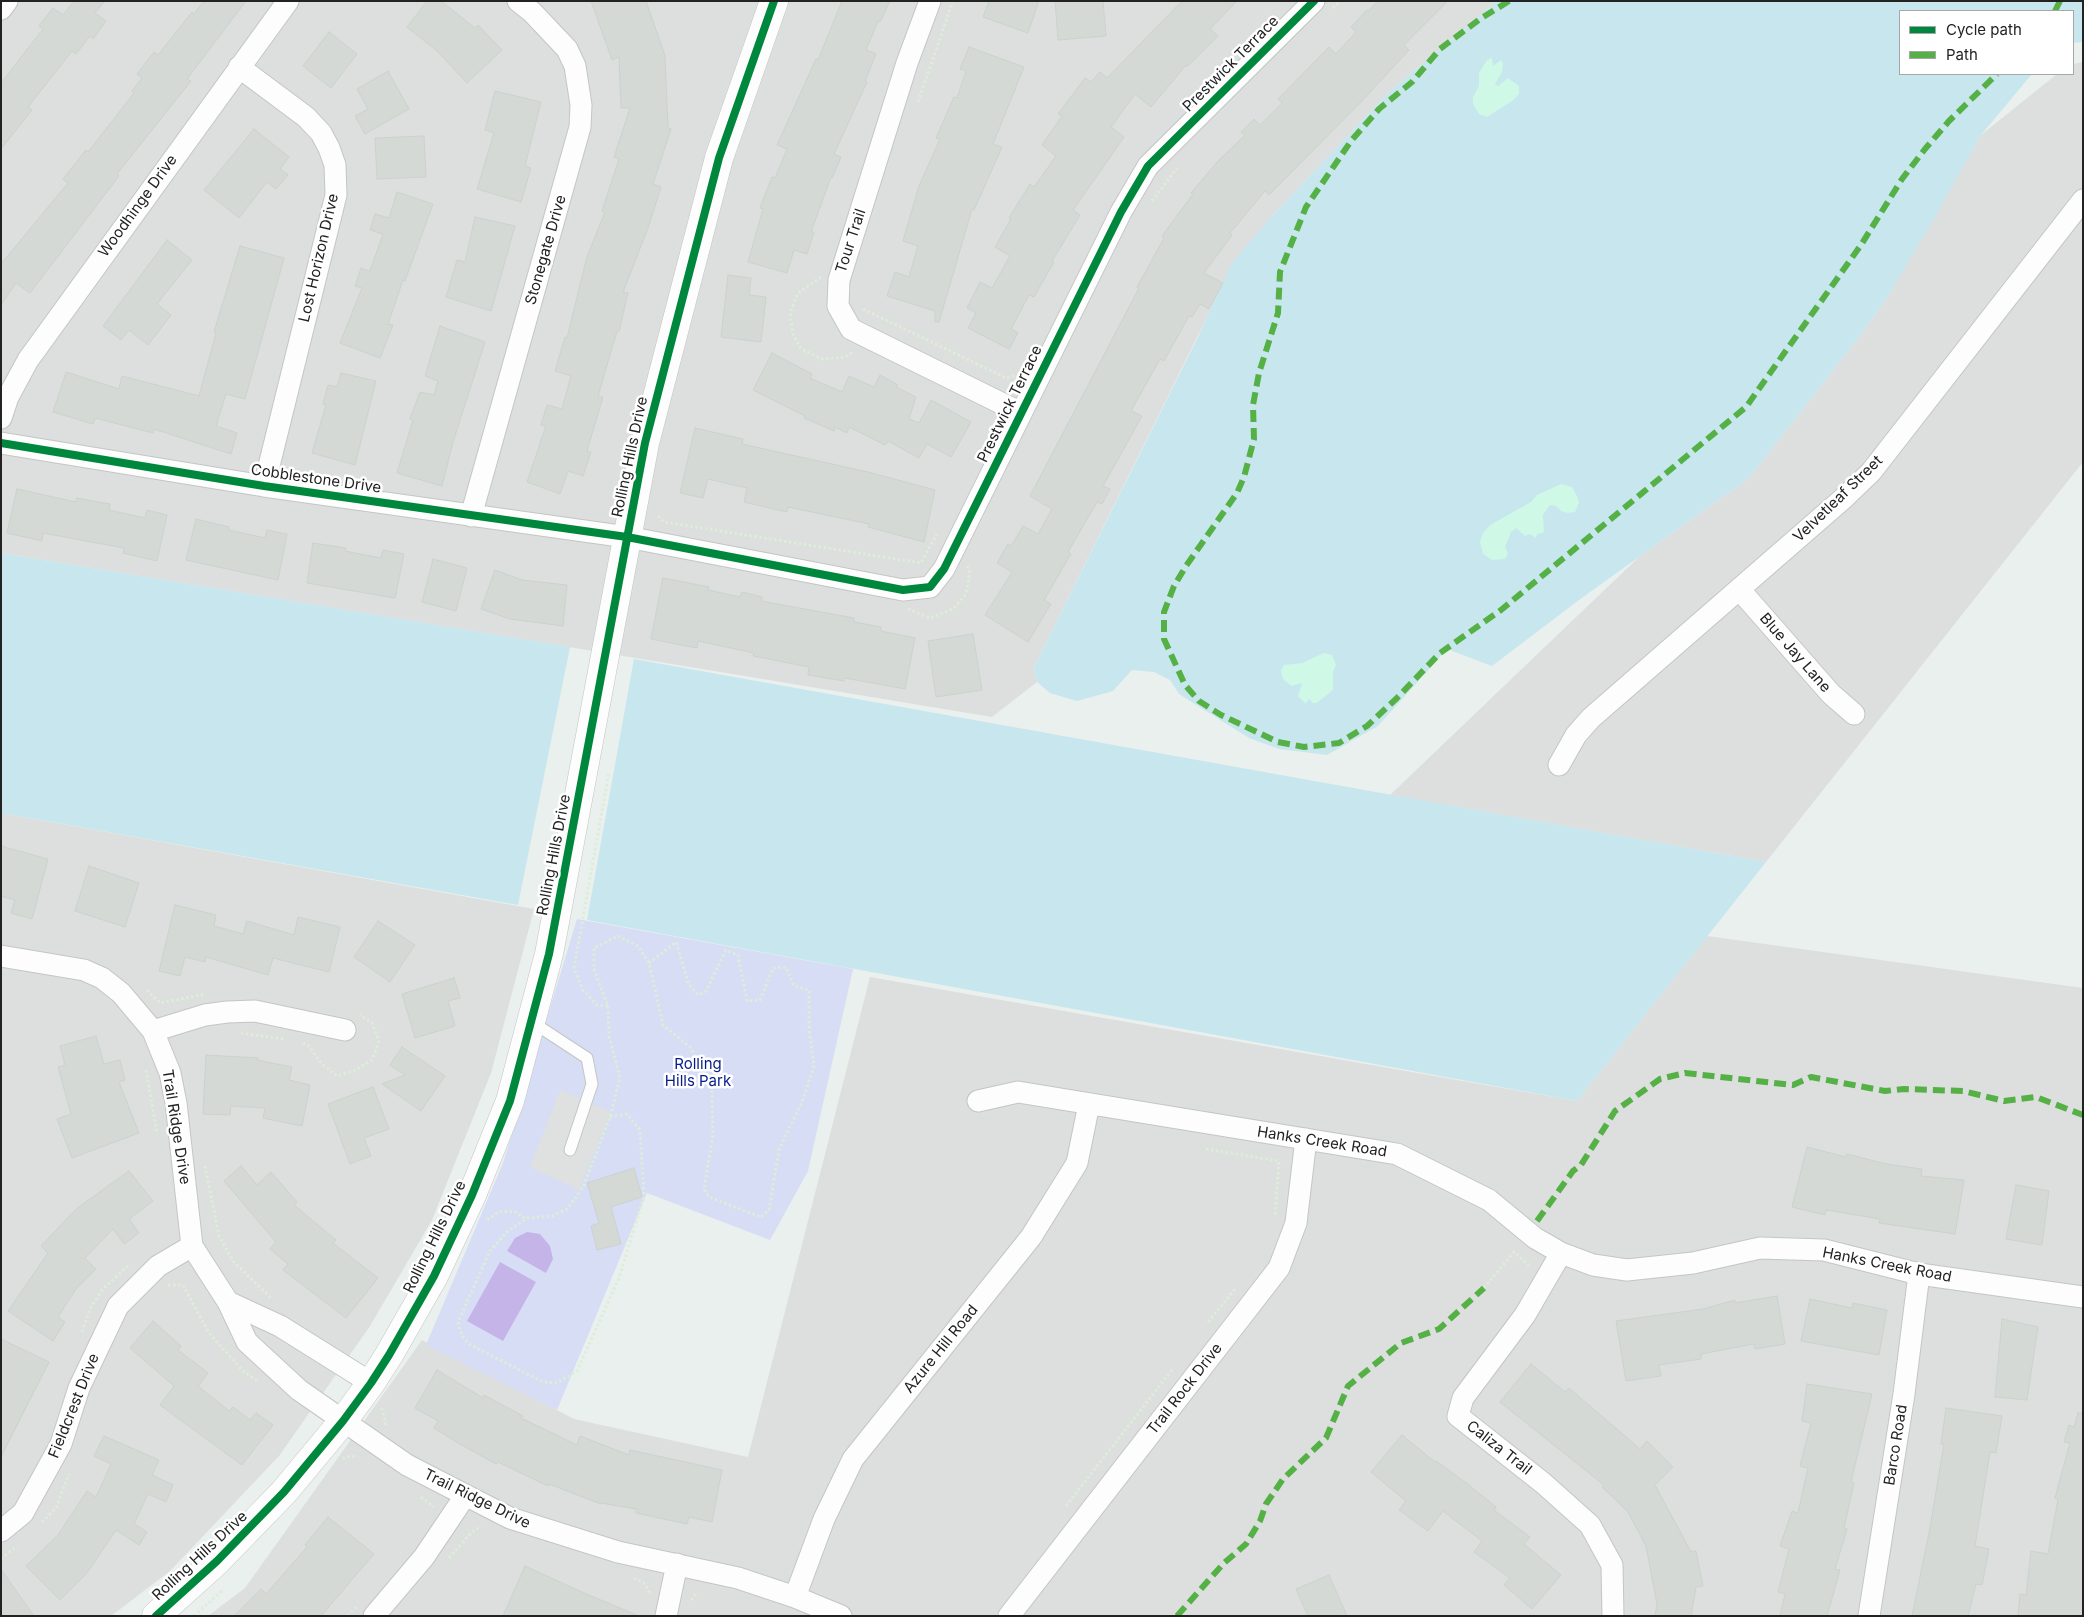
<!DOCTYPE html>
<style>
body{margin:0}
#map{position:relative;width:2084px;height:1617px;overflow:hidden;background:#eaf0ed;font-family:Inter,sans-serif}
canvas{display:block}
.frame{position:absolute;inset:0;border:2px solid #222;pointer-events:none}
.legend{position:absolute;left:1899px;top:10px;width:175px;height:65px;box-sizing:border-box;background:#fff;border:1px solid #a7a7a7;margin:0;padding:6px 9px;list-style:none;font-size:15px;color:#222}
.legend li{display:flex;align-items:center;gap:10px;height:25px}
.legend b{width:25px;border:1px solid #a7a7a7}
</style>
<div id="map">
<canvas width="2084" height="1617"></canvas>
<div class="frame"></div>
<ul class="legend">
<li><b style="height:6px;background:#00873e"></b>Cycle path</li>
<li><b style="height:6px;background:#55b145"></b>Path</li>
</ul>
</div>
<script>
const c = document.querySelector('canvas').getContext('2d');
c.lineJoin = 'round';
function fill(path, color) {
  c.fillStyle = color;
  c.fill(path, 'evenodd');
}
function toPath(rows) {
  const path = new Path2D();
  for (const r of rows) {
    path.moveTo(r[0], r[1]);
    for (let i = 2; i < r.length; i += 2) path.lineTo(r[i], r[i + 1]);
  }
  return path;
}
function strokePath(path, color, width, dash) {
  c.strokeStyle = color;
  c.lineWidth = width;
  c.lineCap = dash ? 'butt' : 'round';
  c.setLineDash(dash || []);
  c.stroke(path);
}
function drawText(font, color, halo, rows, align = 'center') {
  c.font = font + ' Inter,sans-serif';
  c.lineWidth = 5;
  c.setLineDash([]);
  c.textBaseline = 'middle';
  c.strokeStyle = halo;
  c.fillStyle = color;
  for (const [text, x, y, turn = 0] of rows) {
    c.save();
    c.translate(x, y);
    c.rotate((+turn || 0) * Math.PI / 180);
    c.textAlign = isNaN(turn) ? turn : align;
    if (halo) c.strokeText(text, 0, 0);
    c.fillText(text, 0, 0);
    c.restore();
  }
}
const residential = toPath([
 [1,1,1497,1,1389,92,1273,215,1213,305,1034,667,1037,682,992,717,1,553],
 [2083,62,2083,462,1766,862,1390,795,1639,557,1749,478,1859,337,1884,302,1981,135,2057,74,2073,74,2073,64],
 [1,813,534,909,491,1073,432,1220,370,1326,279,1456,170,1571,111,1616,1,1616],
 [1707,936,2083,988,2083,1616,208,1616,245,1588,422,1340,574,1419,748,1457,870,977,1577,1101]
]);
const grass = toPath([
 [1497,1,2083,1,2083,42,2073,43,2073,11,1900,11,1900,74,2032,74,1981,135,1930,226,1884,302,1859,337,1749,478,1579,600,1492,666,1447,649,1378,726,1327,755,1279,749,1249,738,1179,694,1170,680,1154,672,1132,670,1113,691,1077,701,1050,693,1037,682,1034,667,1198,337,1232,263,1273,215,1389,92],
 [1,553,570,647,518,905,1,813],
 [634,659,1766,862,1577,1101,587,920]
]);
const sand = toPath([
 [1492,58,1493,66,1501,60,1503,64,1502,72,1495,84,1498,86,1508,78,1519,86,1519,94,1512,101,1487,117,1479,114,1473,104,1473,97,1479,86,1479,73,1487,60],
 [1561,484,1572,487,1577,496,1579,503,1575,512,1568,513,1561,511,1556,506,1550,505,1543,515,1544,532,1538,534,1535,538,1530,534,1525,536,1516,528,1511,532,1505,547,1508,553,1505,559,1492,560,1483,554,1480,542,1483,533,1490,525,1531,502,1537,495],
 [1324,653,1332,655,1336,665,1333,672,1333,690,1317,703,1313,703,1309,699,1306,704,1298,696,1302,683,1291,686,1283,679,1281,671,1284,665,1302,663]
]);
const park = toPath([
 [577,919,853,969,808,1171,770,1240,647,1193,557,1410,426,1345,503,1163]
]);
const pitch = toPath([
 [527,1232,540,1234,550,1246,553,1259,546,1273,507,1251,515,1238],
 [500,1262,536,1282,503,1341,467,1321]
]);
const parking = toPath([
 [560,1090,611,1112,579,1190,530,1167]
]);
const building = toPath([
 [74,1,105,1,95,13,106,21,93,39,90,36,76,54,72,51,28,107,32,110,1,149,1,83,43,29,39,26,53,8,63,15,74,1],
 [204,1,246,1,187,79,191,81,117,174,119,176,30,293,16,283,1,305,1,264,68,183,63,179,86,150,88,152,134,93,132,91,142,78,137,74,154,52,158,55,192,12,194,14,204,1],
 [427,1,441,1,475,28,478,25,502,50,467,83,436,50,407,27,427,1],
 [591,1,646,1,665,56,668,128,671,129,653,184,661,187,648,228,623,292,628,293,619,331,617,331,598,396,603,397,587,451,591,452,583,476,568,471,560,494,527,482,546,426,541,425,547,405,562,409,571,376,555,371,565,337,567,338,587,257,605,212,602,211,619,159,614,157,630,108,621,108,619,57,612,60,591,1],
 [842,1,890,1,880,22,878,21,866,50,876,54,865,81,867,82,834,154,841,157,832,178,831,177,811,232,814,232,807,254,794,250,787,273,748,262,763,209,760,208,772,177,775,178,787,149,777,145,816,59,818,60,842,1],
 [989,1,1039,1,1028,33,983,17,989,1],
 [1055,1,1103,1,1106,36,1058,40,1055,1],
 [1182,1,1237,1,1210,29,1218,36,1188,66,1186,65,1151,107,1135,94,1111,127,1124,137,1073,210,1080,215,1052,261,1054,262,1034,297,1029,295,1011,329,1018,333,1009,349,968,328,976,313,967,308,980,282,992,288,1010,256,995,247,1011,219,1009,218,1030,184,1034,187,1056,156,1042,145,1062,116,1058,114,1085,78,1091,82,1100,72,1107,78,1182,1],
 [1378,1,1448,1,1404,45,1409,50,1359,104,1269,195,1265,191,1230,233,1232,235,1204,273,1223,283,1209,309,1200,304,1192,317,1189,316,1164,361,1160,359,1131,411,1142,416,1103,486,1110,489,1102,504,1097,502,1068,552,1071,554,1044,600,1051,604,1028,642,985,615,1012,572,997,563,1008,544,1011,546,1023,526,1038,534,1052,509,1030,496,1139,288,1137,287,1164,238,1162,236,1193,194,1191,193,1218,161,1245,135,1241,132,1254,119,1260,125,1282,103,1278,99,1329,47,1336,54,1356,32,1351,27,1367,10,1368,11,1378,1],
 [329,32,357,54,331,88,303,66,329,32],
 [969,47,1024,67,993,144,1002,147,974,210,972,209,939,322,935,322,935,311,887,296,895,272,909,277,918,246,903,241,919,186,940,139,936,138,954,97,957,98,966,71,960,69,969,47],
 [388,71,409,109,365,134,355,116,368,109,357,89,388,71],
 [495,91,541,102,525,166,531,168,521,202,477,189,494,133,485,130,495,91],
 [254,129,289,157,280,169,288,175,276,189,267,182,239,218,204,190,254,129],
 [424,136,426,177,377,179,375,138,424,136],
 [397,192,433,204,405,281,403,280,388,324,393,325,380,358,340,343,362,288,355,286,361,268,370,271,383,234,370,230,375,214,389,218,397,192],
 [475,217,515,226,491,311,446,297,457,260,465,262,475,217],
 [167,240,192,260,157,304,171,315,148,345,129,330,121,340,103,326,167,240],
 [240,246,284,258,245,399,226,394,216,426,237,433,231,454,154,429,153,433,95,418,93,424,53,412,66,372,119,389,122,376,199,396,216,333,214,332,240,246],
 [728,275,751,278,749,295,766,297,761,342,721,337,728,275],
 [440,326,485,342,453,442,442,486,397,473,413,420,410,419,420,392,434,395,438,381,425,376,440,326],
 [772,353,812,374,810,378,842,392,849,376,874,387,880,375,898,385,896,387,916,397,909,419,919,423,931,400,971,422,951,457,927,444,919,458,888,441,885,445,849,427,847,433,835,427,834,431,804,418,805,416,753,390,772,353],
 [341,373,376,381,355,465,312,453,326,405,323,404,328,385,337,387,341,373],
 [695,428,743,439,742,444,868,472,935,490,924,542,868,527,869,524,788,507,787,512,744,502,747,488,708,479,703,498,680,493,695,428],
 [17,489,76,502,76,498,110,504,109,510,145,518,147,510,167,515,157,561,123,553,124,548,43,533,42,541,7,533,17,489],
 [196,519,229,527,229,530,265,538,267,530,287,534,278,580,186,560,196,519],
 [313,543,346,548,345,551,381,558,383,550,404,554,395,598,307,583,313,543],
 [433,559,467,568,456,611,422,602,433,559],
 [495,570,522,580,567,585,563,626,510,619,481,609,495,570],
 [663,578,709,587,708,590,740,597,742,592,762,597,761,601,854,618,854,622,881,627,881,631,915,638,905,689,845,678,844,681,808,675,809,667,753,656,754,653,698,641,697,648,651,639,663,578],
 [973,634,982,690,936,697,928,641,973,634],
 [1,846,48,859,32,919,11,913,15,900,1,896,1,846],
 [89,866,139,883,125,927,75,911,89,866],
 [175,905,216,915,214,926,243,934,247,921,294,935,298,917,340,927,329,972,273,958,268,975,206,957,205,962,185,957,180,976,159,971,175,905],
 [378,921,415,945,390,982,354,957,378,921],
 [454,978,460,998,448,1001,455,1026,415,1038,402,994,454,978],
 [96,1036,104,1064,120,1060,125,1080,119,1082,139,1133,72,1158,57,1119,71,1114,58,1067,65,1065,60,1046,96,1036],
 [402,1047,445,1076,421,1111,382,1084,405,1075,390,1065,402,1047],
 [206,1055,258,1058,257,1060,292,1067,289,1080,310,1085,302,1126,263,1118,265,1108,231,1106,230,1115,203,1114,206,1055],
 [373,1087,389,1129,364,1138,371,1156,350,1164,328,1104,373,1087],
 [1807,1147,1846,1157,1847,1154,1886,1164,1922,1169,1921,1176,1964,1180,1955,1234,1879,1223,1880,1219,1826,1210,1825,1215,1792,1207,1807,1147],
 [241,1166,257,1185,271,1172,297,1202,294,1205,336,1240,333,1243,378,1278,346,1318,283,1270,288,1264,270,1249,276,1242,224,1181,241,1166],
 [634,1168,642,1197,611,1207,621,1244,597,1250,591,1226,599,1223,587,1183,634,1168],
 [129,1171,153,1201,129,1219,139,1233,124,1244,113,1229,85,1258,96,1269,76,1289,58,1317,65,1322,53,1341,8,1311,48,1253,41,1246,76,1209,129,1171],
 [2016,1185,2049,1191,2042,1245,2006,1239,2016,1185],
 [1777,1296,1785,1344,1755,1349,1754,1344,1701,1354,1701,1359,1659,1365,1661,1376,1626,1381,1616,1321,1703,1309,1735,1300,1735,1303,1777,1296],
 [1810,1299,1852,1308,1853,1303,1887,1310,1879,1355,1801,1341,1810,1299],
 [2002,1319,2038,1327,2027,1400,1995,1397,2002,1319],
 [153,1321,181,1346,178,1350,208,1373,198,1386,229,1411,233,1407,250,1420,256,1413,273,1425,242,1465,160,1405,174,1386,130,1348,153,1321],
 [1,1339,49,1362,1,1457,1,1339],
 [1531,1364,1565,1392,1569,1388,1640,1449,1647,1441,1673,1467,1655,1485,1691,1552,1696,1551,1703,1586,1696,1587,1691,1616,1655,1616,1657,1604,1646,1546,1628,1512,1602,1487,1604,1485,1500,1402,1531,1364],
 [437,1370,483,1398,484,1395,523,1416,521,1418,577,1445,580,1436,629,1455,630,1450,722,1470,712,1522,689,1517,687,1524,636,1513,636,1509,601,1503,601,1504,549,1484,548,1486,498,1462,496,1464,458,1443,434,1428,438,1421,415,1408,437,1370],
 [1807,1384,1872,1394,1851,1482,1854,1483,1844,1528,1847,1529,1835,1569,1840,1570,1827,1616,1780,1616,1785,1594,1778,1592,1789,1549,1780,1546,1792,1511,1798,1513,1808,1468,1800,1466,1811,1423,1802,1421,1807,1384],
 [1946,1408,2002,1416,1996,1453,1990,1452,1975,1546,1989,1549,1982,1585,1976,1584,1968,1616,1912,1616,1930,1528,1944,1444,1941,1444,1946,1408],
 [2078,1413,2083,1413,2083,1616,2018,1616,2020,1594,2026,1595,2031,1551,2048,1554,2058,1499,2055,1498,2070,1443,2064,1442,2069,1425,2074,1427,2078,1413],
 [1402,1435,1435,1462,1436,1461,1465,1482,1496,1507,1494,1510,1530,1537,1524,1544,1561,1575,1532,1609,1504,1585,1510,1578,1474,1552,1482,1541,1443,1511,1428,1531,1399,1510,1406,1501,1371,1472,1402,1435],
 [104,1436,159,1460,152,1475,173,1485,166,1502,148,1494,134,1524,147,1532,139,1545,116,1530,87,1573,60,1600,26,1566,58,1535,87,1491,96,1497,111,1464,94,1456,104,1436],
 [328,1517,374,1554,321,1616,234,1616,261,1589,266,1594,307,1547,305,1545,328,1517],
 [525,1566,584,1593,639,1616,503,1616,525,1566],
 [1,1569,34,1616,1,1616,1,1569],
 [1329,1575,1347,1616,1308,1616,1296,1589,1329,1575]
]);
const path = toPath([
 [1333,8,1340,1],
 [918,102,953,1],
 [1152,201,1177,168],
 [821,277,798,293,790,313,793,334,801,349,822,359,845,357,853,352],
 [863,309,1006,378,1018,375],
 [658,516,664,522,921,563,937,534],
 [908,609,930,618,953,609,966,594,970,573,967,565],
 [147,990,160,1003,204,994],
 [608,1006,597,1005,583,990,574,968,609,772],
 [241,1033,284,1039],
 [303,1043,309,1046,321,1063,337,1076,354,1071,372,1060,379,1041,372,1023,360,1015],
 [146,1070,157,1133],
 [610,1117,627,1114,640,1130,644,1196,619,1278,577,1371,557,1383,543,1382,469,1344,462,1336,458,1322,490,1251,509,1230,528,1218,552,1216,567,1209,577,1196,584,1185,610,1117,620,1078,609,1036,608,1006,594,969,594,948,618,936,638,946,649,963,663,1025,691,1048,712,1090,713,1135,704,1189,709,1197,761,1217,769,1210,779,1149,802,1102,814,1066,809,1029,809,990,794,986,786,967,773,968,760,1000,747,1001,738,955,726,950,706,991,698,995,689,985,676,942,649,963],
 [1206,1149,1279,1161,1275,1217],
 [205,1166,219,1236,233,1261,271,1298],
 [487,1220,499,1212,514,1211,526,1219],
 [168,1285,183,1285,209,1333,242,1370,257,1381],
 [1484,1288,1514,1252,1529,1265],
 [1208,1322,1236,1288],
 [82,1332,90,1309,102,1290,129,1265],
 [382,1408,386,1426],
 [343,1459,345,1457,358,1456],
 [421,1497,434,1507],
 [1066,1506,1172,1370],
 [42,1522,56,1508,69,1474],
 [449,1558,471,1533,481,1526],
 [1,1559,17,1546],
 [634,1578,644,1583,650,1593],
 [691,1600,696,1594],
 [194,1616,224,1589],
 [348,1616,356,1607]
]);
const service = toPath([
 [532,1022,587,1058,592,1084,570,1150]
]);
const minor = toPath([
 [930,1,907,63,839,280,838,306,851,329,1021,413],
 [1,9,7,1],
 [239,67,306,117,321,133,329,148,335,165,336,195,264,486],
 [1,418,8,397,28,360,288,1],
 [1,443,264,486,627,537,903,590,930,587,944,569,1121,212,1148,166,1314,1],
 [471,516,580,127,581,105,575,66,567,49,532,12,518,1],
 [1739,589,1831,694,1854,714],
 [1559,765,1576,735,1591,718,1845,497,1871,472,2083,200],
 [1,956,84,970,102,978,121,993,153,1031,170,1073,176,1103,192,1246,228,1302,247,1342,299,1390,407,1465,510,1518,618,1552,738,1578,795,1597,841,1616],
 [153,1031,205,1015,227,1012,255,1011,345,1030],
 [978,1101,1018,1092,1397,1154,1489,1200,1535,1238,1561,1253,1593,1265,1627,1270,1693,1263,1760,1248,1824,1250,1919,1274,2083,1297],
 [1561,1253,1525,1315,1463,1398,1458,1416,1543,1483,1590,1525,1612,1565,1613,1616],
 [228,1302,280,1326,371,1383],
 [1,1531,23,1513,61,1444,79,1388,118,1306,158,1266,192,1246],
 [795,1597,824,1519,853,1459,1031,1237,1077,1163,1089,1104],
 [374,1616,424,1557,465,1496],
 [666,1616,677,1564],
 [1009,1616,1279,1268,1296,1223,1306,1139],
 [1869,1616,1904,1394,1919,1274]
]);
const tertiary = toPath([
 [156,1616,217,1561,284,1492,343,1421,371,1383,389,1355,434,1276,472,1195,510,1101,549,954,645,443,719,158,774,1]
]);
const quiet = toPath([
 [1509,1,1480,19,1440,49,1412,82,1379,109,1351,141,1306,207,1280,272,1278,313,1259,373,1253,405,1254,439,1244,477,1237,493,1186,566,1174,586,1164,612,1164,639,1185,685,1199,701,1221,715,1278,742,1304,747,1339,743,1367,726,1397,698,1440,653,1501,610,1746,407,1861,245,1902,179,1925,149,1949,121,1997,74],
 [2055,11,2060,1],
 [1537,1221,1573,1171,1581,1165,1615,1111,1660,1079,1685,1073,1793,1085,1811,1077,1885,1091,1904,1089,1963,1091,2004,1101,2036,1097,2083,1115],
 [1177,1616,1224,1563,1246,1544,1260,1521,1266,1504,1283,1479,1326,1438,1348,1386,1401,1343,1439,1329,1484,1288]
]);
const cycleway = toPath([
 [1,443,264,486,627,537,903,590,930,587,944,569,1121,212,1148,166,1314,1],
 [156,1616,217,1561,284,1492,343,1421,371,1383,389,1355,434,1276,472,1195,510,1101,549,954,645,443,719,158,774,1]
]);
const streetNames = [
 ["Prestwick Terrace",1231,64,-45],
 ["Woodhinge Drive",138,206,-54],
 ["Tour Trail",851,241,-72],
 ["Stonegate Drive",546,250,-74],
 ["Lost Horizon Drive",319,258,-77],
 ["Prestwick Terrace",1010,404,-64],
 ["Rolling Hills Drive",630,457,-78],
 ["Cobblestone Drive",316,479,8],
 ["Velvetleaf Street",1838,499,-44],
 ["Blue Jay Lane",1795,653,49],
 ["Rolling Hills Drive",554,855,-79],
 ["Trail Ridge Drive",176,1127,81],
 ["Hanks Creek Road",1322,1142,9],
 ["Rolling Hills Drive",435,1237,-64],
 ["Hanks Creek Road",1887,1265,11],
 ["Azure Hill Road",941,1349,-51],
 ["Trail Rock Drive",1185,1389,-52],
 ["Fieldcrest Drive",74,1406,-68],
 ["Barco Road",1896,1445,-81],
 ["Caliza Trail",1499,1448,38],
 ["Trail Ridge Drive",477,1499,26],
 ["Rolling Hills Drive",200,1556,-43]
];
const parkNames = [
 ["Rolling",698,1064],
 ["Hills Park",698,1081]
];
fill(residential, '#dcdfdd');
fill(grass, '#c8e6ee');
fill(sand, '#cff8e6');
fill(park, '#d6ddf5');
fill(pitch, '#c5b4e8');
fill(parking, '#dee1df');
fill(building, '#d4d9d5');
strokePath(building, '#cbd3ce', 1);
strokePath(service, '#c3c6c4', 13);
strokePath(minor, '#c3c6c4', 23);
strokePath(tertiary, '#c3c6c4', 29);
strokePath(path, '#dcedda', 3, [2.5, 2.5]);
strokePath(service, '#fcfdfc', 11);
strokePath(minor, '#fcfdfc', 21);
strokePath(tertiary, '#fcfdfc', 28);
strokePath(quiet, '#55b145', 6, [12, 6]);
strokePath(cycleway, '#00873e', 8);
drawText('15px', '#222', '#fff', streetNames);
drawText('15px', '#061c89', '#fff', parkNames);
</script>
